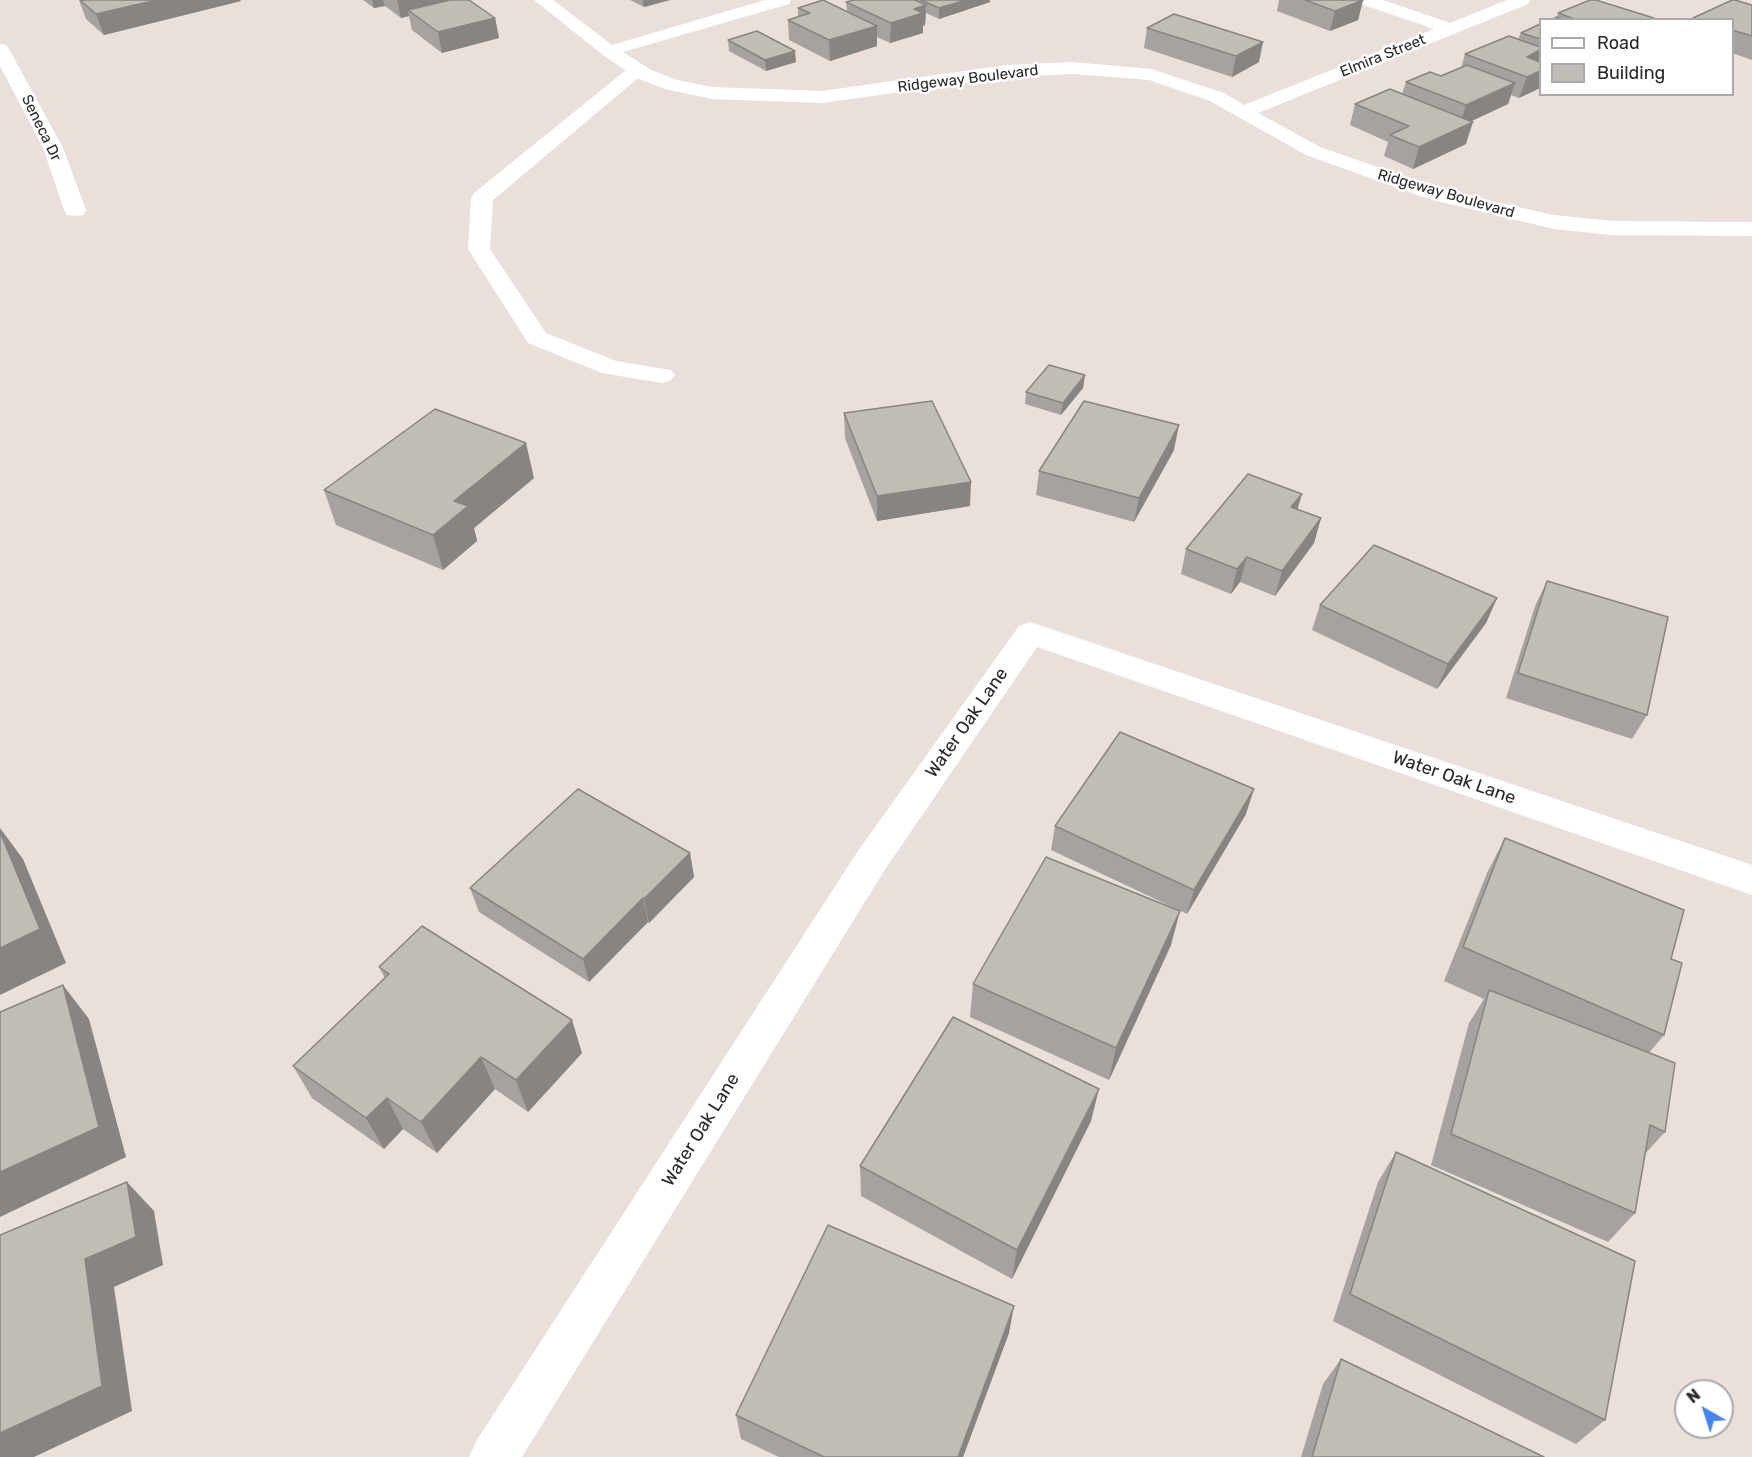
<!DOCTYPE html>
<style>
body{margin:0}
#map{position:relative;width:1752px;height:1457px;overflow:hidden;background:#eae0db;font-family:Rubik,sans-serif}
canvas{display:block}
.legend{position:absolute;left:1539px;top:18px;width:195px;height:78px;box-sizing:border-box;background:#fff;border:2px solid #a9a9a9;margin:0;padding:8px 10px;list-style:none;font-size:18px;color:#282828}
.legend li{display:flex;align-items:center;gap:12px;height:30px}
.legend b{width:30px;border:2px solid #a9a9a9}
.north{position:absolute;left:1674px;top:1379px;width:60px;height:60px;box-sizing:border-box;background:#fff;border:2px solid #a9a9a9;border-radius:50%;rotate:321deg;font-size:16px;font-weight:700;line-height:24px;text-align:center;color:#282828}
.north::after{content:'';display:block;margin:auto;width:21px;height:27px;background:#4585ed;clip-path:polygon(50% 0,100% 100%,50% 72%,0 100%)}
</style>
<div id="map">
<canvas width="1752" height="1457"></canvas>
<ul class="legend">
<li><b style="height:8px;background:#fff"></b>Road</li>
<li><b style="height:16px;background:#c2bcb6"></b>Building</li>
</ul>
<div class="north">N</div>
</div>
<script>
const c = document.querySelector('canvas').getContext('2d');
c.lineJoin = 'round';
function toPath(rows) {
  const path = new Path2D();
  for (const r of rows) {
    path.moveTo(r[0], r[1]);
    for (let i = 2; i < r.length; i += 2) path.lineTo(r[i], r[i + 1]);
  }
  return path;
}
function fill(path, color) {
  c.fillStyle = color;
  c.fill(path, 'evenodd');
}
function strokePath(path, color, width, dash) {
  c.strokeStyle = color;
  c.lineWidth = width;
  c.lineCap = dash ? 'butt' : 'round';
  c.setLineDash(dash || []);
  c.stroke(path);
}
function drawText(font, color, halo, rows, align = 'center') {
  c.font = font + ' Rubik,sans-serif';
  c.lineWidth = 5;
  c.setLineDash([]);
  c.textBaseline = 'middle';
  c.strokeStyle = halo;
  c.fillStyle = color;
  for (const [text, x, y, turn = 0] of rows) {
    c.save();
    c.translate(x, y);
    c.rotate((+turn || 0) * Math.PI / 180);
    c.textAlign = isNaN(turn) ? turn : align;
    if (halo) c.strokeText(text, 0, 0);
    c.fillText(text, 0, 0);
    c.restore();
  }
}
const service = toPath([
 [637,64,643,66,646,70,643,74,493,200,490,249,546,333,616,361,671,370,675,375,671,380,662,383,602,373,528,343,468,249,471,198,474,193,631,66,637,64]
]);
const minor = toPath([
 [534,0,553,0,612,45,765,0,791,0,789,4,623,52,651,70,677,80,712,87,822,91,1007,65,1072,62,1151,69,1224,93,1244,105,1434,29,1361,4,1359,0,1383,0,1450,23,1507,0,1530,0,1528,4,1258,113,1320,147,1443,190,1554,215,1612,221,1752,222,1752,236,1612,235,1554,229,1429,199,1306,155,1210,101,1149,80,1072,74,1007,77,822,103,712,99,665,89,637,78,603,55,534,0],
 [0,44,6,45,9,49,63,148,86,210,83,215,75,216,67,215,64,210,43,148,0,66,0,44],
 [1030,622,1752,865,1752,895,1037,647,884,871,522,1457,469,1457,477,1440,858,851,1019,626,1030,622]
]);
const wall = toPath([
 [79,0,240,0,241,1,104,35,86,19],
 [363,0,469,0,495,18,499,38,442,53,412,30,409,16,401,18,385,6,374,8],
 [630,0,670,0,644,7],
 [854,0,990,0,990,2,939,19,926,13,925,25,923,26,923,33,890,43,877,37,877,46,830,61,789,40,788,20,798,17,798,8,847,11,846,2],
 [1279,0,1363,0,1358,20,1330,31,1277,11],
 [1752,5,1752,60,1732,53,1732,20,1692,20,1693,18],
 [1558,13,1657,19,1551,20,1557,17],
 [1540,24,1540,88,1519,98,1511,95,1508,104,1471,121,1466,144,1413,169,1384,156,1388,142,1350,125,1355,104,1402,94,1406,82,1441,76,1461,68,1465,54,1518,39,1521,33],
 [1147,28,1259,62,1232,77,1144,48],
 [728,40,796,62,766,71,729,51],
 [1085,375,1083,388,1061,415,1025,404,1026,392],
 [844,413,970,506,877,521,845,438],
 [1174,450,1134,522,1036,495,1039,471],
 [534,478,474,528,477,541,443,570,336,525,324,490],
 [1297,510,1321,518,1314,543,1275,596,1240,582,1231,594,1181,574,1186,549],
 [1547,581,1647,715,1632,739,1506,698,1535,606],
 [1497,598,1486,623,1437,689,1312,630,1320,605],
 [1246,814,1187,914,1051,850,1055,826],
 [1505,838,1671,959,1664,1035,1649,1053,1665,1132,1645,1154,1635,1213,1608,1242,1431,1165,1469,1023,1484,999,1444,981,1487,873],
 [690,853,694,877,649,923,648,922,589,982,479,912,470,888],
 [1171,945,1109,1080,970,1017,973,984],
 [379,967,582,1053,528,1112,495,1089,437,1153,403,1129,384,1149,312,1098,293,1066,385,978],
 [1091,1121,1012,1279,861,1196,860,1166],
 [1396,1152,1605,1420,1576,1444,1333,1321,1378,1182],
 [1009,1333,963,1457,779,1457,741,1439,736,1415],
 [1341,1359,1544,1457,1301,1457,1323,1384]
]);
const shadedWall = toPath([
 [157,0,240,0,241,1,104,35,96,14],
 [372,0,383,0,385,6,374,8],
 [397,0,456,0,408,10,409,16,401,18],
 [643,0,670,0,644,7],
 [966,0,990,0,990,2,939,19,939,8],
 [1363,0,1358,20,1330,31,1335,11],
 [926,5,925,25,923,26,923,33,890,43,891,23,914,9],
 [495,18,499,38,442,53,438,32],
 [877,26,877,46,830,61,829,40],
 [1263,42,1259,62,1232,77,1236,56],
 [1540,50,1540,62,1527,57],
 [795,51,796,62,766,71,765,60],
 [1540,71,1540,88,1519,98,1527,77],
 [1515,83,1508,104,1459,127,1466,105],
 [1473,122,1466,144,1413,169,1419,147],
 [1085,375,1083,388,1061,415,1063,403],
 [1179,425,1174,450,1134,522,1139,498],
 [526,443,534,478,474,528,477,541,443,570,433,535,454,501],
 [971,482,970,506,877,521,877,496],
 [1302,494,1295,518,1291,507],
 [1321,518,1314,543,1275,596,1282,571],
 [1247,557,1240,582,1231,594,1237,569],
 [1497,598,1486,623,1437,689,1448,664],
 [1254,789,1246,814,1187,914,1194,890],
 [0,828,23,859,66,963,0,995],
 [690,853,694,877,649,923,644,899],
 [643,898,648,922,589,982,583,959],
 [1180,911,1171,945,1109,1080,1116,1048],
 [63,985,89,1019,126,1157,0,1217,0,1172],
 [572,1020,582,1053,528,1112,516,1080],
 [481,1057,495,1089,437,1153,421,1122],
 [1099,1089,1091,1121,1012,1279,1017,1250],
 [387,1098,403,1129,384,1149,366,1118],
 [127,1182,154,1211,163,1265,114,1287,132,1411,34,1457,0,1457,0,1433,85,1259],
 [1014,1306,1009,1333,963,1457,958,1457]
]);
const building = toPath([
 [80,0,157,0,96,14,80,0],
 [450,0,469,0,495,18,438,32,408,10,450,0],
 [823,0,877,26,829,40,788,20,810,13,798,8,823,0],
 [854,0,915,0,926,5,914,9,923,13,891,23,846,2,854,0],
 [921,0,966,0,939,8,921,0],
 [1305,0,1363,0,1335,11,1305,0],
 [1590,0,1596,0,1657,19,1577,20,1558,13,1590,0],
 [1732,0,1735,0,1752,5,1752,36,1732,30,1732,20,1699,20,1693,18,1732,0],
 [1174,14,1263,42,1236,56,1147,28,1174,14],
 [1557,17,1563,20,1551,20,1557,17],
 [1540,24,1540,39,1521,33,1540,24],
 [757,31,795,51,765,60,728,40,757,31],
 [1509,36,1540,47,1540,50,1527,57,1540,62,1540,71,1527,77,1465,54,1509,36],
 [1467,65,1515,83,1466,105,1406,82,1430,72,1441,76,1467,65],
 [1390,89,1473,122,1419,147,1390,135,1409,126,1355,104,1390,89],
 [1049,365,1085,375,1063,403,1026,392,1049,365],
 [932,401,971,482,877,496,844,413,932,401],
 [1084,401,1179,425,1139,498,1039,471,1084,401],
 [435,409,526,443,454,501,468,506,433,535,324,490,435,409],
 [1248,474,1302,494,1291,507,1321,518,1282,571,1247,557,1237,569,1186,549,1248,474],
 [1374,545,1497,598,1448,664,1320,605,1374,545],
 [1547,581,1668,617,1647,715,1518,673,1547,581],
 [1120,732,1254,789,1194,890,1055,826,1120,732],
 [578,789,690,853,644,899,643,898,583,959,470,888,578,789],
 [0,832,40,929,0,948,0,832],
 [1505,838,1684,910,1671,959,1682,963,1664,1035,1463,947,1505,838],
 [1046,857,1180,911,1116,1048,973,984,1046,857],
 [422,926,572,1020,516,1080,481,1057,421,1122,387,1098,366,1118,293,1066,389,974,379,967,422,926],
 [63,985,99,1127,0,1172,0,1012,63,985],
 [1489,990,1675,1063,1665,1132,1650,1125,1635,1213,1451,1134,1489,990],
 [953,1017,1099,1089,1017,1250,860,1166,953,1017],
 [1396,1152,1635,1261,1605,1420,1350,1294,1396,1152],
 [127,1182,136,1237,85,1259,102,1386,0,1433,0,1235,127,1182],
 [828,1225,1014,1306,958,1457,824,1457,736,1415,828,1225],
 [1341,1359,1544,1457,1312,1457,1341,1359]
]);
const farStreetnames = [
 ["Elmira Street",1383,56,-22],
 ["Ridgeway Boulevard",968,79,-7],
 ["Seneca Dr",41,128,64],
 ["Ridgeway Boulevard",1446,194,16]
];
const streetNames = [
 ["Water Oak Lane",967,723,-55],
 ["Water Oak Lane",1454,778,19],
 ["Water Oak Lane",701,1130,-58]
];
fill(service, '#fff');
fill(minor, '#fff');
fill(wall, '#a7a29d');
fill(shadedWall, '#88847f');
fill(building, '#c2bcb6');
strokePath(building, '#88847f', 1.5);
drawText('15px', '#282828', '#fff', farStreetnames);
drawText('18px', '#282828', '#fff', streetNames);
</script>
